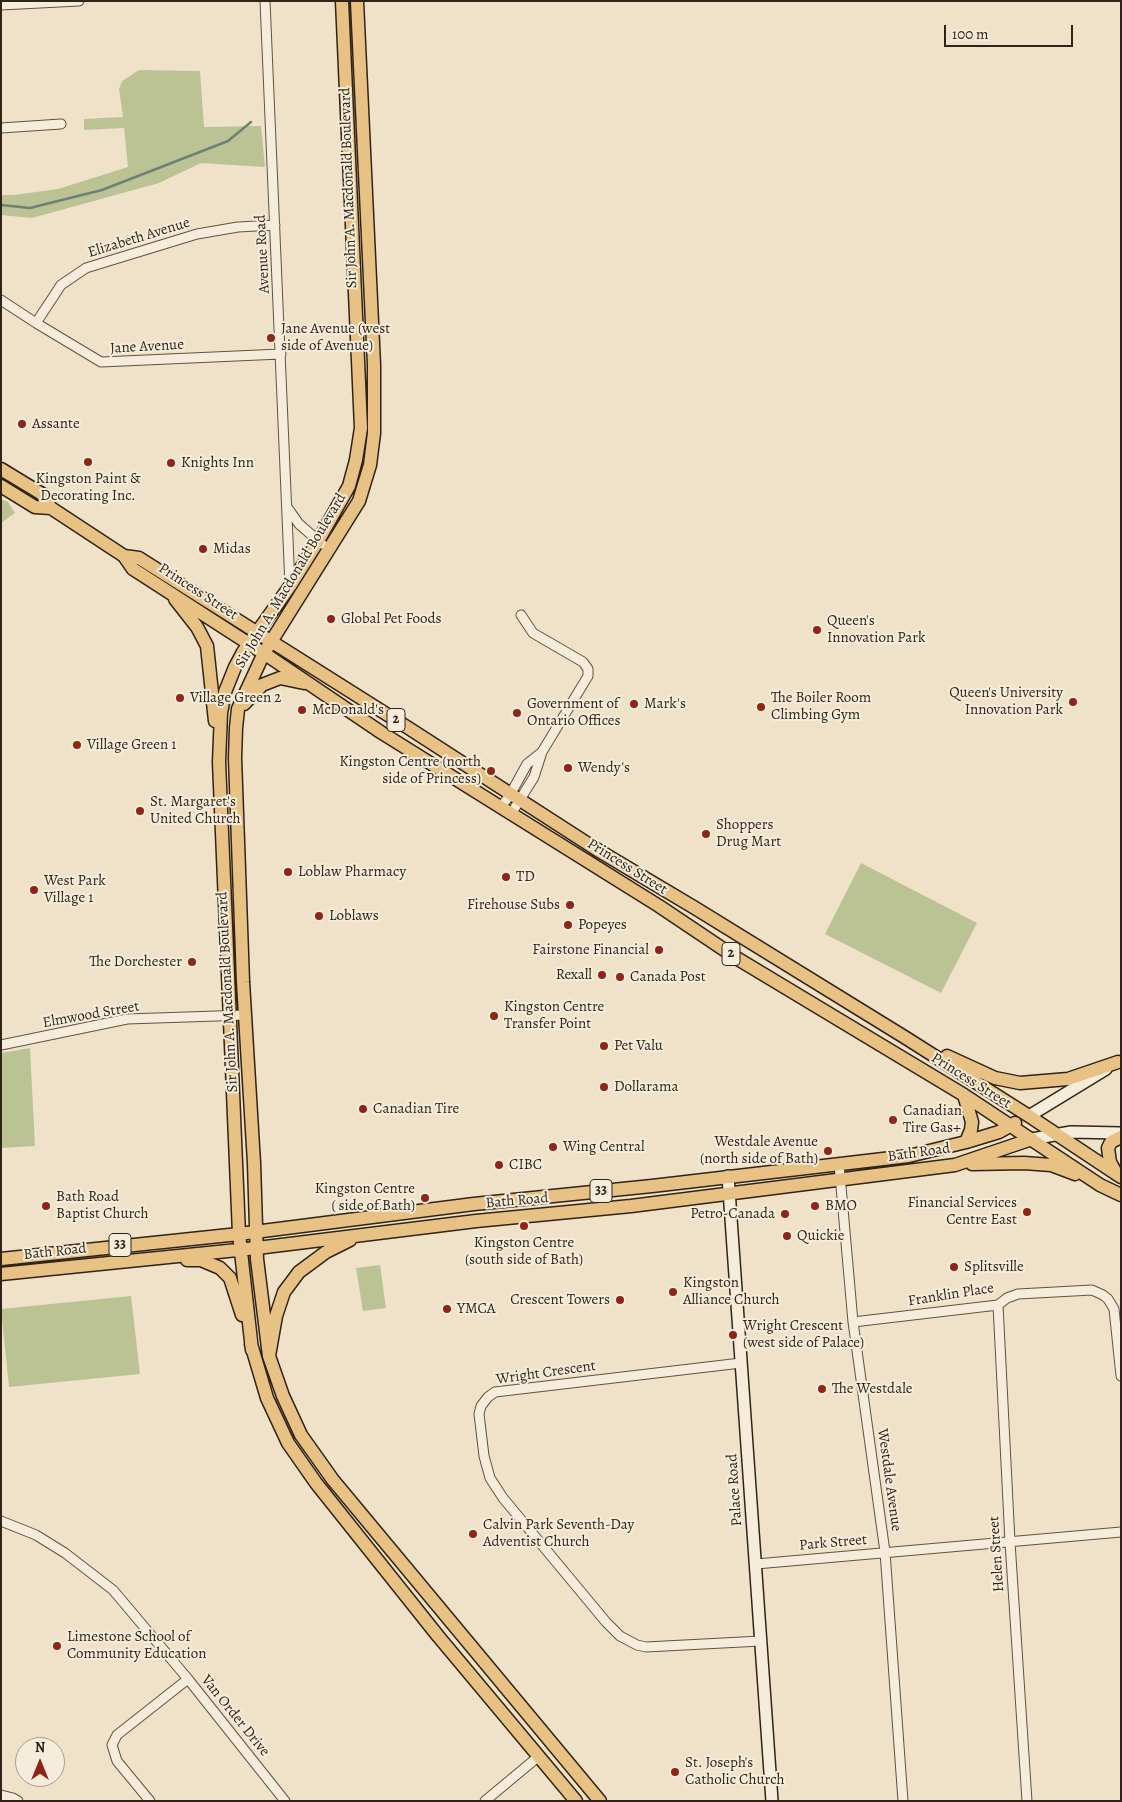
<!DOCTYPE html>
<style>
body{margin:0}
#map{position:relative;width:1122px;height:1802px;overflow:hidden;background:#efe2c8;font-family:Alegreya,serif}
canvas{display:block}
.frame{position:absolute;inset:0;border:2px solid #2f2417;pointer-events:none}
.north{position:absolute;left:15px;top:1737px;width:50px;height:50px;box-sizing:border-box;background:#f5ecdb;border:1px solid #a69c8d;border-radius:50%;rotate:0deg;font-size:14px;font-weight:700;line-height:20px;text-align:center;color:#2f2417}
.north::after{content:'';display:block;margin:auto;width:18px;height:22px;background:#8f2418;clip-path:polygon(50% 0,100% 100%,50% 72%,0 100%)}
.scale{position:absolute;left:944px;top:25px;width:129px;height:22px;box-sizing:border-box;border:2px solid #2f2417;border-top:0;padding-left:6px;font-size:15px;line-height:18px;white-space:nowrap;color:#2f2417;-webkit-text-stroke:4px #f5ecdb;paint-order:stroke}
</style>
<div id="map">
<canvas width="1122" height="1802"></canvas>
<div class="frame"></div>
<div class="north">N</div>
<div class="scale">100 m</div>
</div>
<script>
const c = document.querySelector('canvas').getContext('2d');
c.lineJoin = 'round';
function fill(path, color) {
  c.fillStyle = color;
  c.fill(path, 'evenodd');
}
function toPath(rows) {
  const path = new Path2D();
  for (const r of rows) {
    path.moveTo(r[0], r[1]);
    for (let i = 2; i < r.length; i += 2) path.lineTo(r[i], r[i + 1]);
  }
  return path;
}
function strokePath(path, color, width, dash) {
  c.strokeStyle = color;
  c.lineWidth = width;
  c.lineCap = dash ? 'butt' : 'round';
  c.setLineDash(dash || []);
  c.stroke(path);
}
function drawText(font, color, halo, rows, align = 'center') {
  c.font = font + ' Alegreya,serif';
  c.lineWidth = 4;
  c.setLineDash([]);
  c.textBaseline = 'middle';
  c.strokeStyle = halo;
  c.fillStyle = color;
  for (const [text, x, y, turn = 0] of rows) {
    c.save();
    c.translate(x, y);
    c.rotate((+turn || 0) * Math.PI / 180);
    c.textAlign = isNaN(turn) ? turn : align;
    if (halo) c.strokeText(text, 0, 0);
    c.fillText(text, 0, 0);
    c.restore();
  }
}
const green = toPath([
 [139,70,200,71,204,127,261,126,265,167,201,163,159,183,32,218,1,215,1,195,14,195,58,189,128,167,124,128,84,130,84,119,123,117,119,89,122,81],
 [1,499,8,502,15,513,1,523],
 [861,863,977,923,941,993,825,934],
 [30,1048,35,1146,1,1148,1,1053],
 [380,1265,386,1308,363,1311,356,1268],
 [131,1296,140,1374,9,1387,1,1309]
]);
const stream = toPath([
 [1,205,30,208,102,190,228,141,251,122]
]);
const street = toPath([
 [265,1,290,586],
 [1,5,79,1],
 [1,128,61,124],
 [1,300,36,323,101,362,281,354],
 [36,323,61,285,86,268,197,234,238,227,275,225],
 [287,507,299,524,322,544],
 [500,808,510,795,527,764,542,752],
 [511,814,534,777,542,752,588,676,588,669,583,662,533,633,521,615],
 [1,1045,127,1019,246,1015],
 [839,1164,853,1322,885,1552,903,1801],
 [998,1305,1010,1542,1027,1801],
 [853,1322,998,1305,1007,1298,1018,1294,1092,1290,1103,1295,1108,1299,1114,1309,1121,1376],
 [741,1363,495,1392,488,1397,481,1406,479,1414,484,1456,490,1478,503,1498,606,1622,620,1636,637,1645,646,1647,761,1641],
 [1,1521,36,1535,65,1553,113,1590,188,1679,285,1801],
 [756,1564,1121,1532],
 [1,1795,13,1798,18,1801],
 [150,1801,117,1761,112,1745,117,1735,188,1679],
 [485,1801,539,1756]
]);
const secondary = toPath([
 [1029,1116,1106,1069],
 [1032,1139,1071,1132,1121,1133],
 [728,1176,772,1801]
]);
const primary = toPath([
 [1,469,42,494,51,508,124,556,133,569,271,658,382,733,659,906,738,959,964,1095,1100,1185,1121,1195],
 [1,486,35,507,51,508],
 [124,556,139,558,410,729,596,849,695,908,906,1038,1029,1116,1121,1177],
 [175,599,197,627,207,646,215,721],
 [244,704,262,685,280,678,304,683],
 [947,1056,995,1078,1020,1083,1068,1079,1118,1062],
 [964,1095,972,1122,971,1130,966,1142],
 [972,1164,1024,1163,1051,1165,1075,1174],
 [1116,1173,1110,1162,1108,1148,1111,1142,1121,1137],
 [350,1240,326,1252,299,1272,284,1292,276,1316,269,1356,283,1396,301,1435,333,1480,600,1801],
 [1,1259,239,1234,474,1204,652,1186,909,1156,966,1142,999,1132,1015,1123],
 [187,1260,201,1260,220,1268,230,1278,242,1315],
 [1,1274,257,1248,476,1221,631,1206,955,1165,1032,1139],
 [251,1344,267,1398,288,1443,316,1483,438,1636,576,1801],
 [252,1350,239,1234,219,762,221,713,225,692,235,667,243,652,290,586,318,541,349,486,356,460,361,428,342,1],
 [269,1356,257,1259,254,1163,243,982,235,758,236,728,238,709,264,653,359,501,370,465,374,433,374,365,357,1]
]);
const markers = [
 [271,338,5,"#8f2418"],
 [22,424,5,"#8f2418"],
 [88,462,5,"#8f2418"],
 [171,463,5,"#8f2418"],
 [203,549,5,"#8f2418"],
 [331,619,5,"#8f2418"],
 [817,630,5,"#8f2418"],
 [180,698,5,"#8f2418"],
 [1073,702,5,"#8f2418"],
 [634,704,5,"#8f2418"],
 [761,707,5,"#8f2418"],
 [302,710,5,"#8f2418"],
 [517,713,5,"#8f2418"],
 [77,745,5,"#8f2418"],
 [568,768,5,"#8f2418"],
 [491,771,5,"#8f2418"],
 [140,811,5,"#8f2418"],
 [706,834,5,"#8f2418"],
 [288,872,5,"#8f2418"],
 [506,877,5,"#8f2418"],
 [34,890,5,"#8f2418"],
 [570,905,5,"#8f2418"],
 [319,916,5,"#8f2418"],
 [568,925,5,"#8f2418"],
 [659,950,5,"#8f2418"],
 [192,962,5,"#8f2418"],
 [602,975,5,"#8f2418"],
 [620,977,5,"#8f2418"],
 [494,1016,5,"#8f2418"],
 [604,1046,5,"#8f2418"],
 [604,1087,5,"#8f2418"],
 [363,1109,5,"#8f2418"],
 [893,1120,5,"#8f2418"],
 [553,1147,5,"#8f2418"],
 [828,1151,5,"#8f2418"],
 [499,1165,5,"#8f2418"],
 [425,1198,5,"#8f2418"],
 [46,1206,5,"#8f2418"],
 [815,1206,5,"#8f2418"],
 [1027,1212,5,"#8f2418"],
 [785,1214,5,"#8f2418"],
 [524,1226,5,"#8f2418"],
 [787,1236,5,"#8f2418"],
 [954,1267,5,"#8f2418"],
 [673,1292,5,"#8f2418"],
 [620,1300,5,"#8f2418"],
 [447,1309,5,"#8f2418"],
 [733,1335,5,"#8f2418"],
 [822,1389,5,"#8f2418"],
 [473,1534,5,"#8f2418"],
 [57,1646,5,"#8f2418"],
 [675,1772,5,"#8f2418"]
];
const shields = [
 [396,720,18],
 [731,954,18],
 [601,1191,22],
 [120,1245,22]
];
const shieldNames = [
 ["2",396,720],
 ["2",731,954],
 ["33",601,1191],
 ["33",120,1245]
];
const streetNames = [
 ["Sir John A. Macdonald Boulevard",349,188,-92],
 ["Elizabeth Avenue",139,238,-17],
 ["Avenue Road",263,254,-93],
 ["Jane Avenue",147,347,-3],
 ["Sir John A. Macdonald Boulevard",291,581,-59],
 ["Princess Street",198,592,33],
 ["Princess Street",627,867,32],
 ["Sir John A. Macdonald Boulevard",228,992,-93],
 ["Elmwood Street",91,1015,-10],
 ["Princess Street",971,1081,32],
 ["Bath Road",919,1153,-8],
 ["Bath Road",517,1201,-5],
 ["Bath Road",55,1252,-6],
 ["Franklin Place",951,1295,-9],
 ["Wright Crescent",546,1373,-8],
 ["Westdale Avenue",889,1480,82],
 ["Palace Road",735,1490,-94],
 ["Park Street",833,1543,-5],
 ["Helen Street",997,1554,-94],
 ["Van Order Drive",235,1716,51]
];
const poiNames = [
 ["Jane Avenue (west",281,329],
 ["side of Avenue)",281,346],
 ["Assante",32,424],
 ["Knights Inn",181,463],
 ["Kingston Paint &",88,479,"center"],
 ["Decorating Inc.",88,496,"center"],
 ["Midas",213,549],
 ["Global Pet Foods",341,619],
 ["Queen's",827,621],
 ["Innovation Park",827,638],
 ["Queen's University",1063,693,"right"],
 ["Innovation Park",1063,710,"right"],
 ["Village Green 2",190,698],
 ["The Boiler Room",771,698],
 ["Climbing Gym",771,715],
 ["Government of",527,704],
 ["Ontario Offices",527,721],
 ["Mark's",644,704],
 ["McDonald's",312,710],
 ["Village Green 1",87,745],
 ["Kingston Centre (north",481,762,"right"],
 ["side of Princess)",481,779,"right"],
 ["Wendy's",578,768],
 ["St. Margaret's",150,802],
 ["United Church",150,819],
 ["Shoppers",716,825],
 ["Drug Mart",716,842],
 ["Loblaw Pharmacy",298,872],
 ["TD",516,877],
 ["West Park",44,881],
 ["Village 1",44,898],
 ["Firehouse Subs",560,905,"right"],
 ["Loblaws",329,916],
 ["Popeyes",578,925],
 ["Fairstone Financial",649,950,"right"],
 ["The Dorchester",182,962,"right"],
 ["Rexall",592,975,"right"],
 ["Canada Post",630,977],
 ["Kingston Centre",504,1007],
 ["Transfer Point",504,1024],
 ["Pet Valu",614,1046],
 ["Dollarama",614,1087],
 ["Canadian Tire",373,1109],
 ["Canadian",903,1111],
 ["Tire Gas+",903,1128],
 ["Westdale Avenue",818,1142,"right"],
 ["(north side of Bath)",818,1159,"right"],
 ["Wing Central",563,1147],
 ["CIBC",509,1165],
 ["Kingston Centre",415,1189,"right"],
 ["( side of Bath)",415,1206,"right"],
 ["Bath Road",56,1197],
 ["Baptist Church",56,1214],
 ["Financial Services",1017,1203,"right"],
 ["Centre East",1017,1220,"right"],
 ["BMO",825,1206],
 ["Petro-Canada",775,1214,"right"],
 ["Quickie",797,1236],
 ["Kingston Centre",524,1243,"center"],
 ["(south side of Bath)",524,1260,"center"],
 ["Splitsville",964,1267],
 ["Kingston",683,1283],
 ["Alliance Church",683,1300],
 ["Crescent Towers",610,1300,"right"],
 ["YMCA",457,1309],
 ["Wright Crescent",743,1326],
 ["(west side of Palace)",743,1343],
 ["The Westdale",832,1389],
 ["Calvin Park Seventh-Day",483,1525],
 ["Adventist Church",483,1542],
 ["Limestone School of",67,1637],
 ["Community Education",67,1654],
 ["St. Joseph's",685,1763],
 ["Catholic Church",685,1780]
];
fill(green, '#bbc395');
strokePath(stream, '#6f8076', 2.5);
strokePath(street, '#5f5443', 11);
strokePath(secondary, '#2f2417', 14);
strokePath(primary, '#2f2417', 15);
strokePath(street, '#f5ecdb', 9);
strokePath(secondary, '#f5ecdb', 11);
strokePath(primary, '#e8c184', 12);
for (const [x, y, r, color] of markers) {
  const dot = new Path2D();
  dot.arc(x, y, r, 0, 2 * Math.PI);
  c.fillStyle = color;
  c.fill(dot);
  strokePath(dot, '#f5ecdb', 2);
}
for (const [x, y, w] of shields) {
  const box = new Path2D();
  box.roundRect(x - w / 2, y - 11.5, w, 23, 4);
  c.fillStyle = '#f5ecdb';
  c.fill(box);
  strokePath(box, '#2f2417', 1);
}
drawText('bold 14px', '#2f2417', null, shieldNames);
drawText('15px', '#2f2417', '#f5ecdb', streetNames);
drawText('15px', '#2f2417', '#f5ecdb', poiNames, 'left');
</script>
